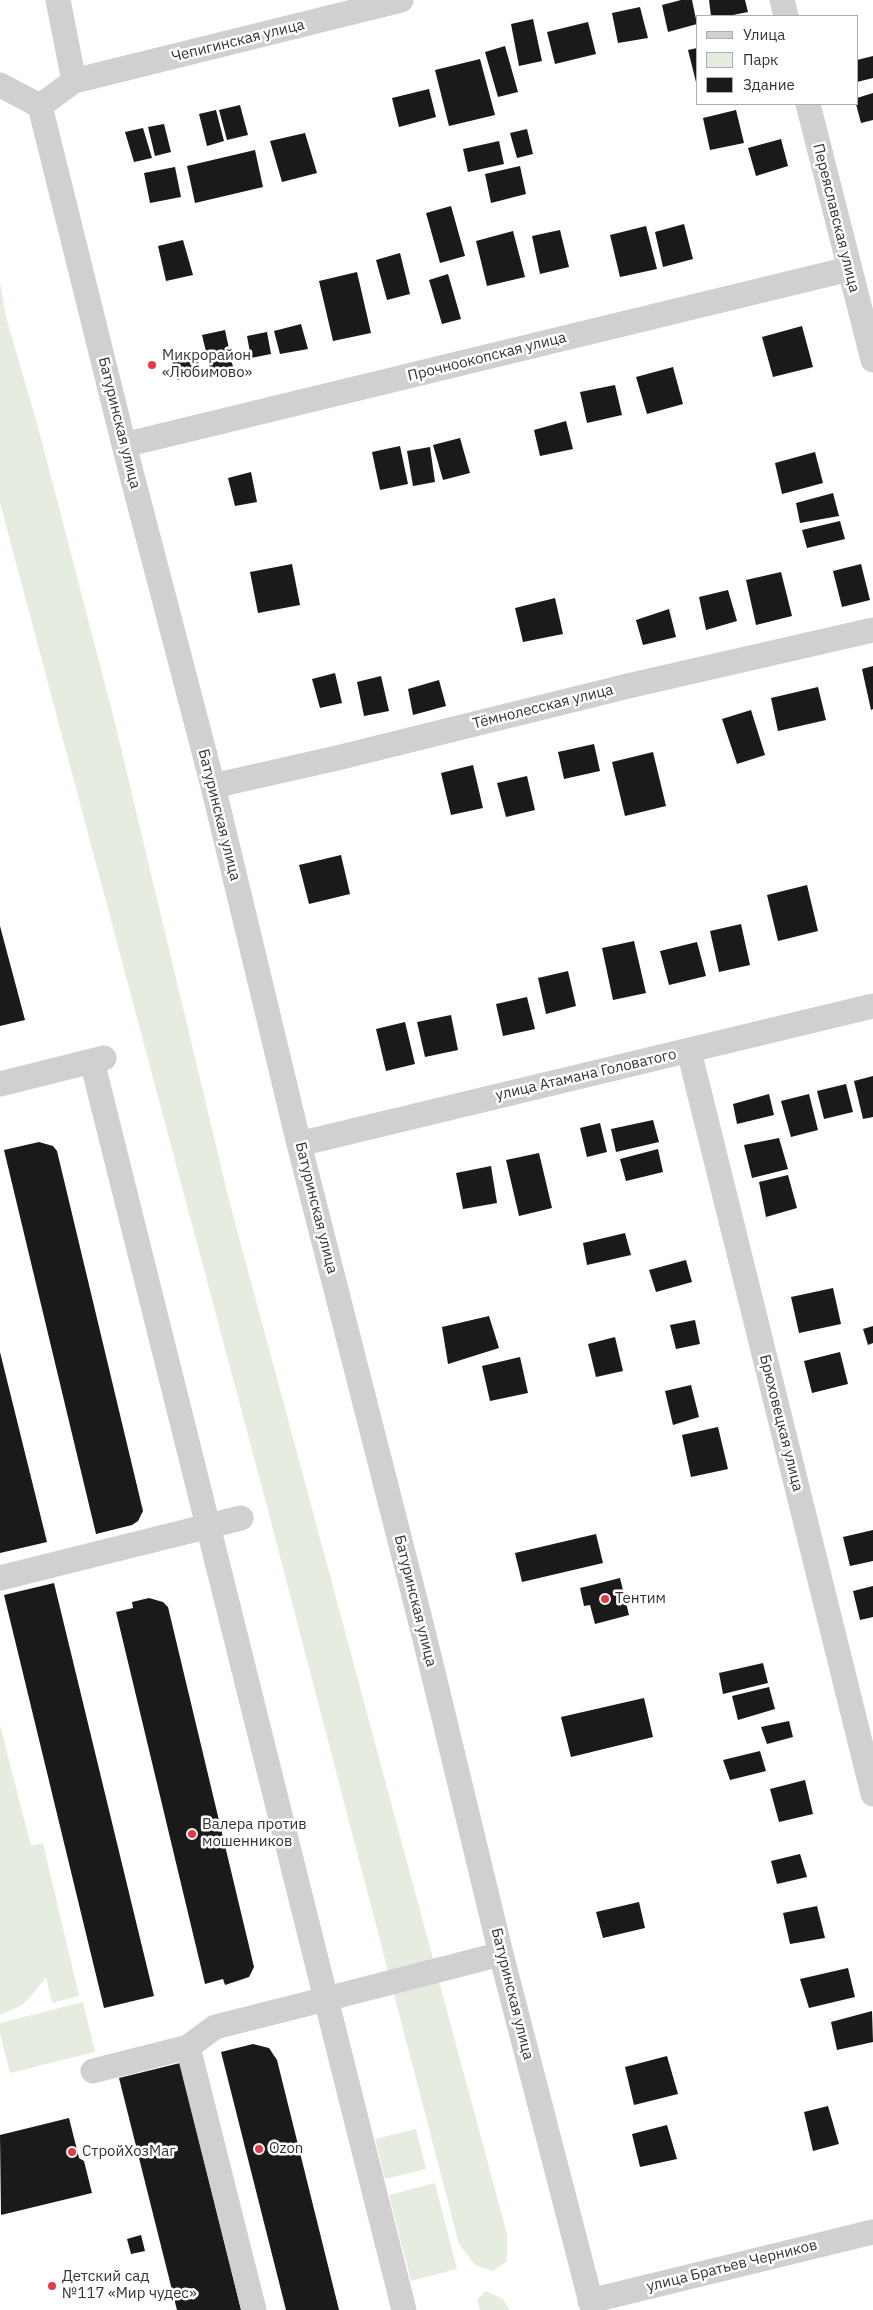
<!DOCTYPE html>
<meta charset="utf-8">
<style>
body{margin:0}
#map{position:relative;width:873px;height:2310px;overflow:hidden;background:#fff;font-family:"IBM Plex Sans",sans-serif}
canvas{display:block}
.legend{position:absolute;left:696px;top:15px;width:162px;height:90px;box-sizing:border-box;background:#fff;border:1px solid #adadad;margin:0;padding:6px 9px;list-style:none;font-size:15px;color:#333}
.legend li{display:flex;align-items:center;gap:10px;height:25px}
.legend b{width:25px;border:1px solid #adadad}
</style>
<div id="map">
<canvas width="873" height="2310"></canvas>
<ul class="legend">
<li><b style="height:6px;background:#d0d0d0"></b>Улица</li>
<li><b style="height:14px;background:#e6ecdf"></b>Парк</li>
<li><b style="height:14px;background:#1a1a1a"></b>Здание</li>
</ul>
</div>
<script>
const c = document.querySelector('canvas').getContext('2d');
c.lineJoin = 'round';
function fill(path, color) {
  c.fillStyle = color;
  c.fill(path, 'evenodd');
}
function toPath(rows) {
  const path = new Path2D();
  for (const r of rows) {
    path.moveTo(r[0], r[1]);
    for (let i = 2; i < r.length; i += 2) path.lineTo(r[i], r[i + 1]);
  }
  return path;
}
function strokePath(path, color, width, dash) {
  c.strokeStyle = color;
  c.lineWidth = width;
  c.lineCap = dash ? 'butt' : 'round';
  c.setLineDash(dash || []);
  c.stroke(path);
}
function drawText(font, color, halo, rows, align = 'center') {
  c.font = font + ' "IBM Plex Sans",sans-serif';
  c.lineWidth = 5;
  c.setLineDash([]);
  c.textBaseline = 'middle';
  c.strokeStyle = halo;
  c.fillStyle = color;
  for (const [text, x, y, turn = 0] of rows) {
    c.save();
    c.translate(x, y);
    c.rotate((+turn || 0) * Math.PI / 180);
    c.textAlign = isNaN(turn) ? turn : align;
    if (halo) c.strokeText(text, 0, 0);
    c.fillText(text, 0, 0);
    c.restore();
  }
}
const green = toPath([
 [0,282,6,317,38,427,114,719,229,1200,507,2234,507,2261,493,2271,475,2265,459,2244,264,1495,0,503],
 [0,1725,31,1846,43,1843,79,1996,52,2003,46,1977,31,1996,22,2005,0,2015],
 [83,2002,95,2052,10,2073,0,2033,0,2023],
 [416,2129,426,2169,385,2179,375,2139],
 [435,2183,457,2269,411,2281,389,2195],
 [486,2291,503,2299,510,2310,480,2310,477,2300]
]);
const building = toPath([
 [681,0,692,0,697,24,668,32,662,5],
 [709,0,745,0,748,12,728,16,711,16],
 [640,7,648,38,618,43,612,13],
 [533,19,542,61,519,66,511,24],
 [588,22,596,54,555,64,547,32],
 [505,46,518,92,498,97,485,52],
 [697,48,697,82,696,82,688,50],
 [873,56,873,78,857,82,857,60],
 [480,59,495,115,449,126,435,70],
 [429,89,436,117,399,127,392,98],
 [873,93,873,120,861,123,856,104,857,98],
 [240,105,248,135,227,140,219,110],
 [216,110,224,141,207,146,199,114],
 [736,110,744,143,710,150,703,118],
 [164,124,171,152,155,156,148,127],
 [143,128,152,158,134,162,125,132],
 [527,129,533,154,517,158,510,133],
 [305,133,317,173,282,182,270,141],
 [781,139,788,166,756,176,748,148],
 [499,141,504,164,468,172,463,149],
 [255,150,263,187,195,203,187,166],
 [520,166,526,194,491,203,485,174],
 [175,167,181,197,150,203,144,173],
 [451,206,465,256,440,263,426,213],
 [684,224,693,259,663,267,655,232],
 [646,226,657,269,620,277,610,235],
 [560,230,569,267,540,274,532,236],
 [513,231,525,277,487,286,476,241],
 [183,240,193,275,166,281,158,246],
 [400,253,410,294,387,300,376,260],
 [357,272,371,333,333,341,319,281],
 [448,274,461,319,442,324,429,280],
 [301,324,308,349,280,354,274,331],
 [802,326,813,367,773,377,762,337],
 [225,330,234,372,212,377,202,335],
 [267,332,271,354,251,358,247,336],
 [196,352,201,374,177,380,171,358],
 [673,367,683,404,647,414,636,377],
 [615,385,622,415,587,423,580,392],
 [566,421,573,449,540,456,534,430],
 [460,438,470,473,443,480,433,445],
 [400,446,408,484,380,490,372,452],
 [430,447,435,482,413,486,407,451],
 [815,452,823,483,782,494,775,463],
 [251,472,257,502,235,506,228,478],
 [833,493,839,516,800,523,796,503],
 [840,521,845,539,807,548,802,530],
 [292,564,300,605,258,613,250,572],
 [861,564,870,600,842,607,833,571],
 [781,572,792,616,756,625,746,580],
 [728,590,737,621,706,630,699,597],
 [555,598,563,634,523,642,515,608],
 [669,609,676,637,643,645,636,620],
 [873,666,873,709,871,710,862,669],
 [335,673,342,703,320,708,312,679],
 [381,676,389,711,364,716,357,682],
 [439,680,446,706,413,715,408,689],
 [818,687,826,720,778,731,771,698],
 [751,710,765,755,737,764,722,719],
 [594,744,600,771,564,779,558,752],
 [653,752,666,806,625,816,612,762],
 [473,765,483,808,451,815,441,773],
 [527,776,535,810,506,817,497,783],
 [341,855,350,894,309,904,299,865],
 [807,885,818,931,778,941,767,895],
 [741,924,750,965,719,972,710,931],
 [0,926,25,1020,0,1026],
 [634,941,646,993,613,1000,602,948],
 [697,942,706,976,669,985,660,951],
 [568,971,576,1006,546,1014,538,978],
 [527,997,535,1029,503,1036,496,1004],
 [451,1015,458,1050,425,1057,417,1022],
 [405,1022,415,1064,386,1071,376,1029],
 [873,1076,873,1117,863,1119,854,1081],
 [846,1084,853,1112,824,1119,817,1091],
 [769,1094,774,1115,737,1124,733,1104],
 [809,1094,818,1130,791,1137,781,1101],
 [653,1120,659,1142,616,1152,611,1129],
 [600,1123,607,1152,587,1157,580,1128],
 [779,1138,788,1169,752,1178,744,1145],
 [39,1142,53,1146,57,1151,143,1511,138,1521,132,1525,96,1534,4,1150],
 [658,1149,663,1172,626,1181,620,1159],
 [539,1153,552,1208,519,1216,506,1160],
 [491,1166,497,1203,463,1209,456,1173],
 [788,1175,797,1208,766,1217,759,1182],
 [625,1233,631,1255,587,1265,583,1243],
 [686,1260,692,1282,656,1292,649,1270],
 [833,1288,841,1324,799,1333,791,1297],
 [489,1316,499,1348,448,1364,442,1327],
 [695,1320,700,1344,676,1349,670,1325],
 [873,1326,873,1343,868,1345,863,1329],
 [615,1337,623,1371,596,1377,588,1344],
 [0,1352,47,1542,0,1553],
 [840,1352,848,1384,812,1393,804,1361],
 [520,1357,528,1393,490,1401,482,1366],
 [691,1385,699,1417,673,1425,665,1391],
 [718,1427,728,1469,691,1477,682,1435],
 [873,1530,873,1561,850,1566,843,1537],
 [596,1534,603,1563,522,1582,515,1553],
 [620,1578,629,1615,595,1624,590,1605,584,1606,580,1588],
 [54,1583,154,1996,104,2008,4,1595],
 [873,1586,873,1617,860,1620,853,1591],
 [149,1598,163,1602,168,1607,254,1967,249,1977,225,1985,223,1979,205,1984,116,1612,133,1608,132,1602],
 [763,1663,768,1683,723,1694,719,1673],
 [769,1687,775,1709,738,1720,732,1696],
 [644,1698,653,1737,571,1757,561,1717],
 [789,1721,793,1737,767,1744,761,1727],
 [760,1751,766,1771,730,1780,723,1760],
 [805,1780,813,1814,779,1822,770,1789],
 [800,1854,807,1877,777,1884,771,1861],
 [639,1902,645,1928,603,1938,596,1912],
 [817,1906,825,1938,790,1944,783,1913],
 [848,1968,855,1997,809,2008,800,1979],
 [872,2011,873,2042,837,2050,831,2022],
 [253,2044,269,2048,277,2060,339,2310,286,2310,221,2052],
 [667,2056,678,2094,634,2105,625,2067],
 [180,2063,241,2310,177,2310,119,2078],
 [828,2106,839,2144,813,2151,804,2112],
 [69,2118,79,2158,84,2161,92,2193,1,2215,0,2135],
 [667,2125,677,2159,640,2167,632,2134],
 [141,2235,145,2251,131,2254,127,2239]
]);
const minor = toPath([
 [58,0,74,81],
 [782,0,786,16],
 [0,85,40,106],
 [808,104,873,360],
 [40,106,124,445,213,786,299,1144,423,1631,501,1954,593,2310],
 [40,106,74,81,401,0],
 [124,445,849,269],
 [213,786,337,758,628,686,873,630],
 [689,1051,873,1794],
 [92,1061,326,1999,501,1954],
 [0,1084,104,1058],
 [299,1144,873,1006],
 [0,1578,241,1518],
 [188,2047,254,2310],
 [93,2071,188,2047,215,2027,326,1999,404,2310],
 [590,2301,873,2232]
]);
const markers = [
 [152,365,5,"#e63946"],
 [605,1599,5,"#e63946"],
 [192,1834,5,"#e63946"],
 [259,2149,5,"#e63946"],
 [72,2152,5,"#e63946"],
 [52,2286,5,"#e63946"]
];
const streetNames = [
 ["Чепигинская улица",238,41,-14],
 ["Переяславская улица",836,218,76],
 ["Прочноокопская улица",487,357,-14],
 ["Батуринская улица",119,423,76],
 ["Тёмнолесская улица",543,707,-14],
 ["Батуринская улица",219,815,76],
 ["улица Атамана Головатого",586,1075,-13],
 ["Батуринская улица",316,1208,76],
 ["Брюховецкая улица",781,1423,76],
 ["Батуринская улица",415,1601,76],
 ["Батуринская улица",512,1994,76],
 ["улица Братьев Черников",732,2266,-14]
];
const poiNames = [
 ["Микрорайон",162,356],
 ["«Любимово»",162,373],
 ["Тентим",615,1599],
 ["Валера против",202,1825],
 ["мошенников",202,1842],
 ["Ozon",269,2149],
 ["СтройХозМаг",82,2152],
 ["Детский сад",62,2277],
 ["№117 «Мир чудес»",62,2294]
];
fill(green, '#e6ecdf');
fill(building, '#1a1a1a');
strokePath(minor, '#d0d0d0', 25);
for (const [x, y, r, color] of markers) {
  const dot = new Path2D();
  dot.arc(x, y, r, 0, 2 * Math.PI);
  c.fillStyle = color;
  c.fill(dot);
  strokePath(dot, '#fff', 2);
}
drawText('15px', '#333', '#fff', streetNames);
drawText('15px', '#333', '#fff', poiNames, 'left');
</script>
